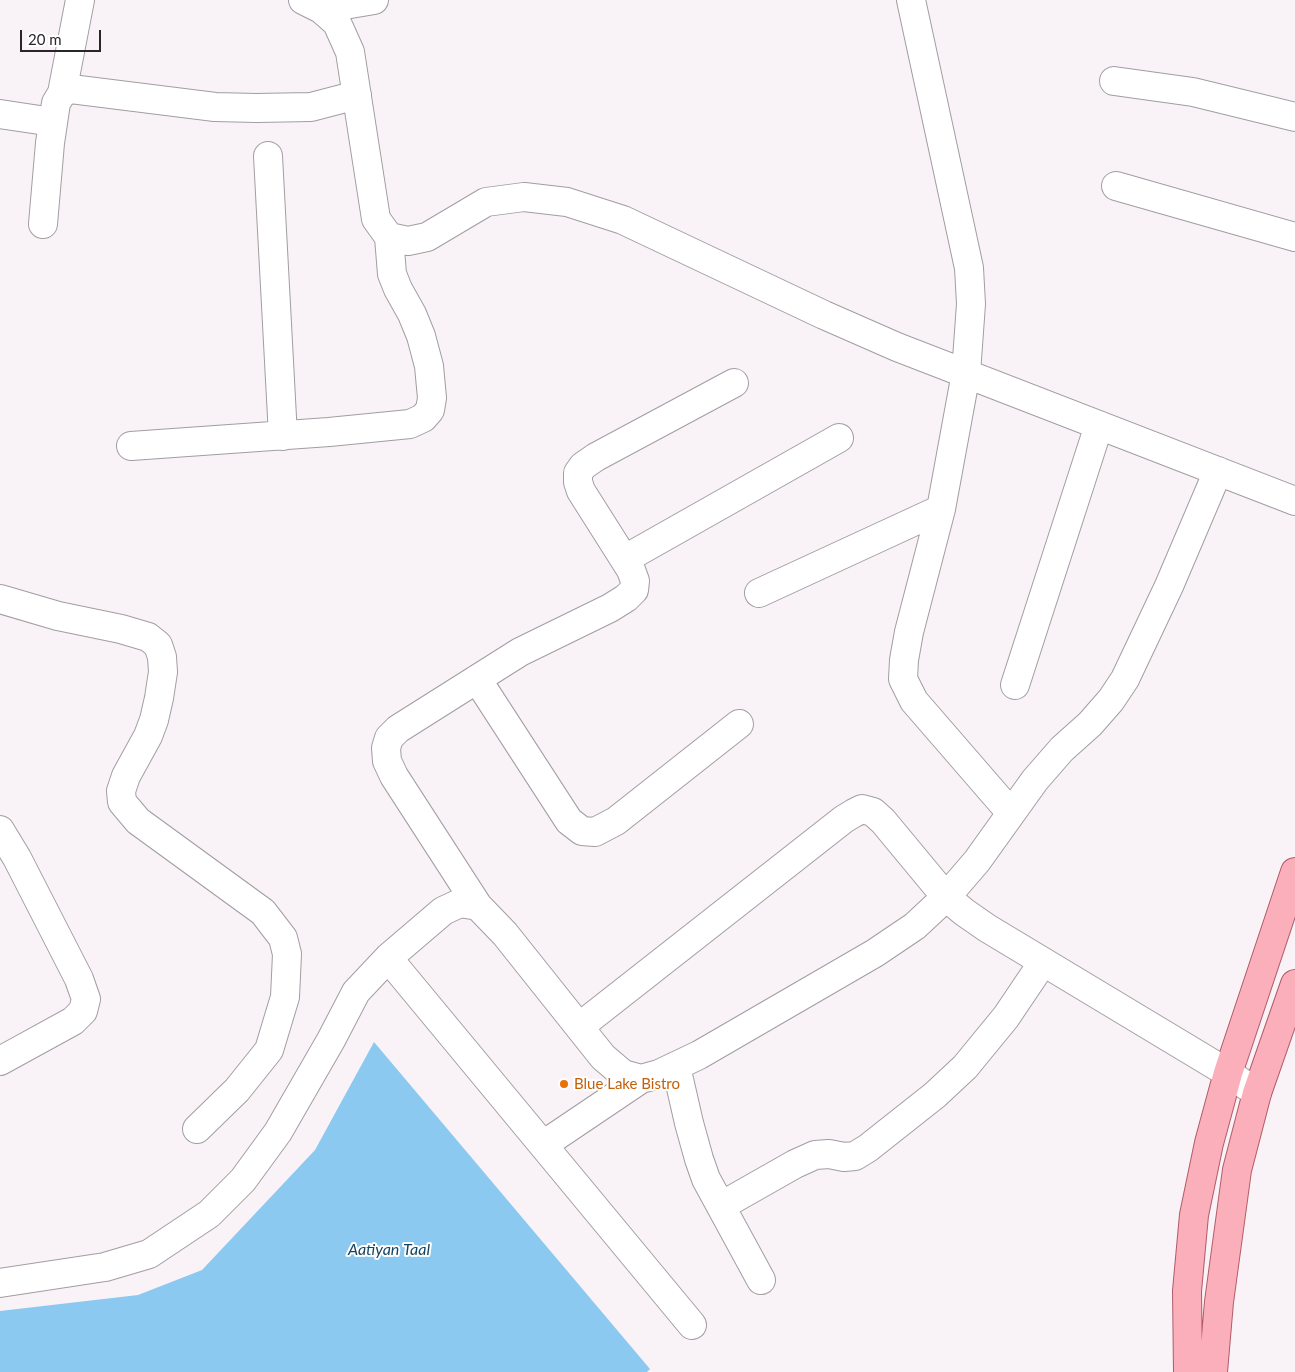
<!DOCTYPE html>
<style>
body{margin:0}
#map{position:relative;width:1295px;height:1372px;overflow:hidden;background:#f9f3f8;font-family:Lato,sans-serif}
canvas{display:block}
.scale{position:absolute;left:20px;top:30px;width:81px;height:22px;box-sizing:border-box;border:2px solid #282628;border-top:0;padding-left:6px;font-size:15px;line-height:18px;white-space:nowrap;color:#282628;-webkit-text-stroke:4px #fff;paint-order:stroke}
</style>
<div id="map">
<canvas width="1295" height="1372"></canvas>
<div class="scale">20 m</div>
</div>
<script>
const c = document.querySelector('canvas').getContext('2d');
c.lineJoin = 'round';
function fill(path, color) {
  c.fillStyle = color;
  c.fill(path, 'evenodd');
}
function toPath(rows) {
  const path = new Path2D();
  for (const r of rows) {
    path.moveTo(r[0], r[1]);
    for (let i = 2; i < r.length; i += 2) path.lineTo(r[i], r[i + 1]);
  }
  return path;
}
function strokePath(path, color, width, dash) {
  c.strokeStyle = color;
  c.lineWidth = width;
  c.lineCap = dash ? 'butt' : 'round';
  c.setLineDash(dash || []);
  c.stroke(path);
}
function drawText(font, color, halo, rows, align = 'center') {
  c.font = font + ' Lato,sans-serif';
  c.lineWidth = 4;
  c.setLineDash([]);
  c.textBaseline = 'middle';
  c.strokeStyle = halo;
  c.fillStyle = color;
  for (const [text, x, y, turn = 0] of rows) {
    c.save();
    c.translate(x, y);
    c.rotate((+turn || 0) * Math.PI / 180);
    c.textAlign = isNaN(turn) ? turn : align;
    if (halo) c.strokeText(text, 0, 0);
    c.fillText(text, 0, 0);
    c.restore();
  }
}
const water = toPath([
 [374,1042,650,1369,647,1372,0,1372,0,1311,138,1295,202,1270,315,1150]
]);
const minor = toPath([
 [303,0,321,9,337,23,350,52,376,219,389,237,408,241,427,237,486,202,524,197,567,202,623,220,824,315,897,347,1295,501],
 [911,0,969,268,971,304,966,373,941,509,909,632,904,660,903,679,914,701,1011,813],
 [321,9,374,0],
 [1114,81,1193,92,1295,117],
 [62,93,80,0],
 [0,114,53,122],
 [268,156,283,436],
 [1116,186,1295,237],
 [43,224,50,143,56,103,62,93,71,89,215,107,256,108,311,107,357,95],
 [131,446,329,432,410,424,423,418,430,410,432,398,429,366,421,336,412,314,398,289,392,274,389,237],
 [625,559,839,438],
 [759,593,941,509],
 [0,599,58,616,121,629,148,637,158,645,162,657,163,672,159,698,154,720,148,736,126,776,121,791,122,802,138,821,263,912,283,938,287,954,285,997,269,1050,237,1090,197,1129],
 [477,679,569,821,582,831,595,832,616,821,739,724],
 [1015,685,1099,425],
 [0,830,17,858,79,979,86,999,83,1011,73,1021,0,1061],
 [478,906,394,776,387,761,386,748,389,738,398,729,520,652,610,608,626,598,634,590,635,581,631,570,581,491,578,482,578,473,583,466,596,457,734,383],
 [388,958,692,1325],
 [579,1027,844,819,854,813,862,809,873,812,883,821,946,897,964,912,987,928,1228,1073,1257,1093],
 [676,1066,689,1123,699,1159,706,1179,761,1280],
 [543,1145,641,1079],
 [721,1206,795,1164,815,1155,829,1154,844,1157,855,1156,868,1148,935,1095,965,1067,1006,1017,1043,962],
 [0,1283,105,1267,149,1254,209,1214,243,1180,278,1132,331,1040,356,992,388,958,443,911,460,903,478,906,505,934,603,1057,623,1074,641,1079,659,1074,699,1055,875,953,915,926,946,897,977,861,1035,780,1062,749,1090,724,1111,700,1125,679,1169,586,1218,471]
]);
const primary = toPath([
 [1188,1372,1187,1291,1194,1215,1209,1143,1228,1073,1295,872],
 [1213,1372,1219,1302,1237,1170,1257,1093,1295,984]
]);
const markers = [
 [564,1084,5,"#e8710a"]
];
const foodNames = [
 ["Blue Lake Bistro",574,1084]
];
const waterNames = [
 ["Aatiyan Taal",389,1250]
];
fill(water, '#8bc9f1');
strokePath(minor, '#a29da2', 30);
strokePath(primary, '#b05c69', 30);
strokePath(minor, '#fff', 28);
strokePath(primary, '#fbafba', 28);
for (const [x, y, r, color] of markers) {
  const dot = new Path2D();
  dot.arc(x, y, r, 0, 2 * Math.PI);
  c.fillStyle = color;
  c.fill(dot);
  strokePath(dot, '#fff', 2);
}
drawText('15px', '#c56008', '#fff', foodNames, 'left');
drawText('italic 16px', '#144560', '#fff', waterNames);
</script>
